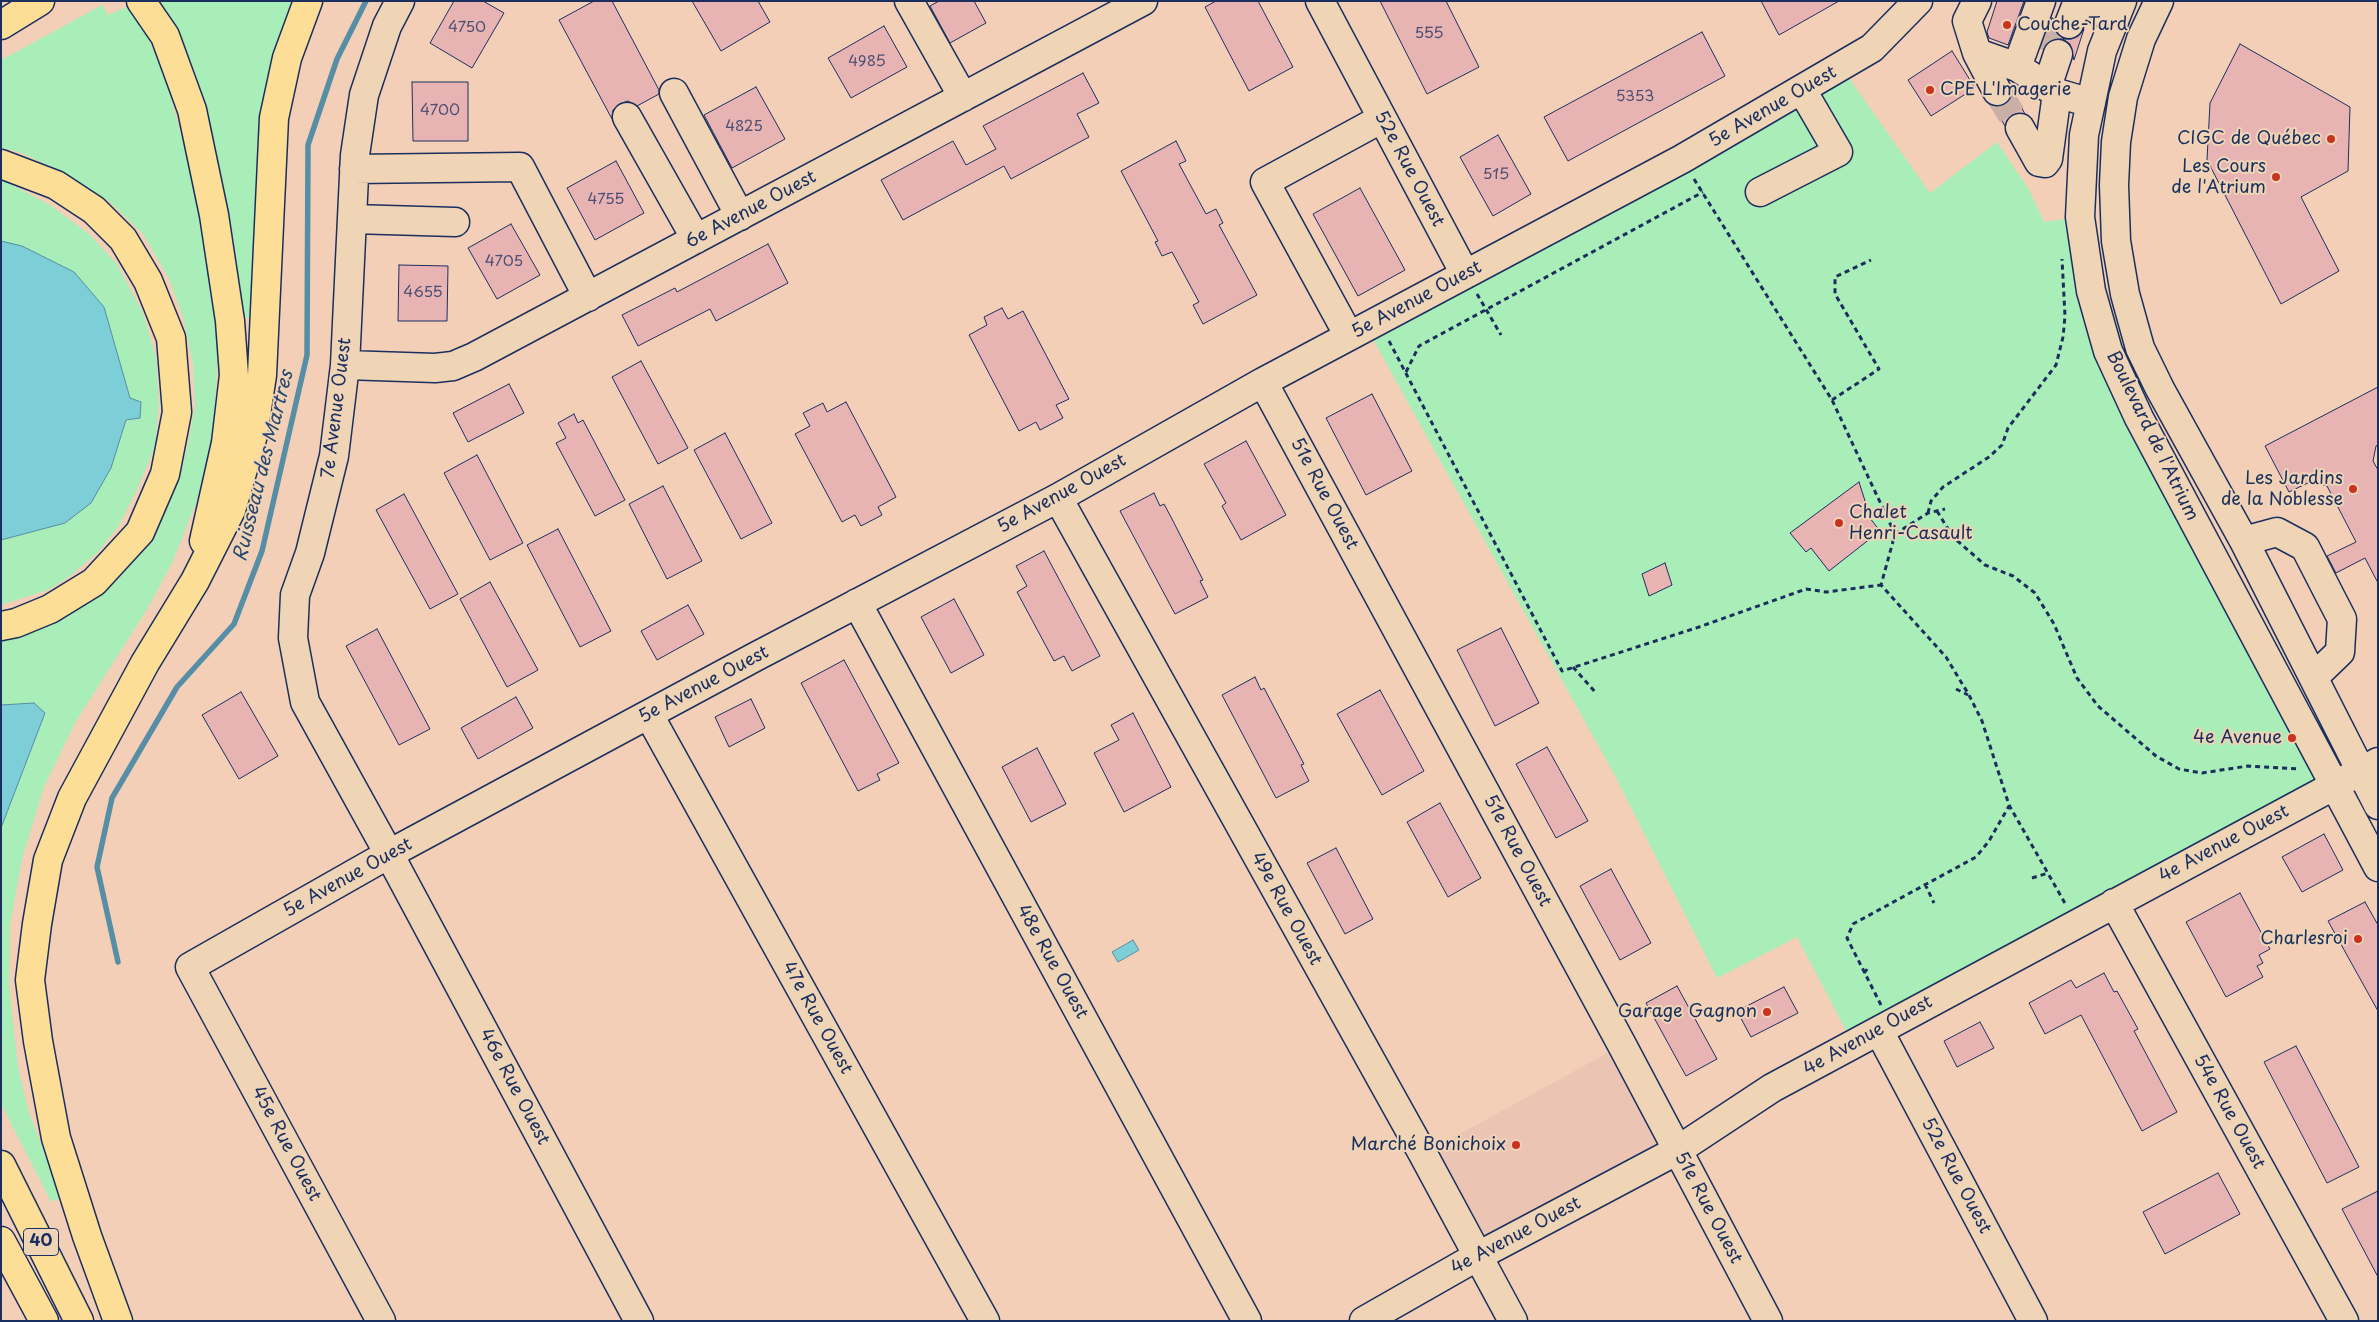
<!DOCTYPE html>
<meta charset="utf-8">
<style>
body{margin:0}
#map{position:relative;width:2379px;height:1322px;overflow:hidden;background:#f4cfb8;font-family:"Playpen Sans",sans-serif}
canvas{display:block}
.frame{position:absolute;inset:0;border:2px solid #1b2f5e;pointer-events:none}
</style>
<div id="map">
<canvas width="2379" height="1322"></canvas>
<div class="frame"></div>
</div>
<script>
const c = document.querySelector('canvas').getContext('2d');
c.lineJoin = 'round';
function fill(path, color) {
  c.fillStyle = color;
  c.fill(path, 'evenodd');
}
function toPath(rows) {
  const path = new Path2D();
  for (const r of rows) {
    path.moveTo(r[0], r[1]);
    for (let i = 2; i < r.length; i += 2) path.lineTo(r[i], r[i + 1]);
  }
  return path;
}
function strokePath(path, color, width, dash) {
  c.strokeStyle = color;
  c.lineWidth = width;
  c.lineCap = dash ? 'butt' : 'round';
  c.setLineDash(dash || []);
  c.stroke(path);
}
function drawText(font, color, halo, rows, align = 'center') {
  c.font = font + ' "Playpen Sans",sans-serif';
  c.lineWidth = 4;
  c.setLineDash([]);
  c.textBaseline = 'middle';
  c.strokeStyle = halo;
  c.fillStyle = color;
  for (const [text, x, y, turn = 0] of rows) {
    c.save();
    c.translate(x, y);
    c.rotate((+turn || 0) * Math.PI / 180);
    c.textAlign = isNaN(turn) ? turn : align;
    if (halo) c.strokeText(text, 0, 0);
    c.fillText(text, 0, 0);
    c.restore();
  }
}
const built = toPath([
 [1622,1045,1678,1150,1478,1256,1423,1154]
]);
const green = toPath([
 [159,1,291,1,275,54,252,318,240,317,231,227,217,157,193,67,177,30],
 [102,5,108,15,128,6,148,38,165,76,190,168,207,248,212,284,218,349,215,410,210,450,196,503,173,561,149,606,75,723,44,787,22,859,10,925,9,985,18,1068,29,1113,62,1197,51,1202,1,1104,1,638,37,626,179,475,188,445,195,405,193,364,183,317,169,279,143,234,110,202,63,172,19,152,1,148,1,60],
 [1841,67,1930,193,1997,142,2029,190,2044,222,2080,217,2090,291,2327,775,1853,1044,1797,937,1717,978,1614,774,1366,327],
 [1,179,50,205,89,234,117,264,143,313,156,357,159,403,155,446,137,490,118,527,98,552,70,576,48,590,1,605]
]);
const water = toPath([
 [1,241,22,246,74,272,104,307,130,398,141,402,140,418,126,420,111,468,91,503,65,523,1,540,1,241],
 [34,703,45,713,1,828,1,705,34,703],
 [1133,940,1139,950,1118,962,1112,952,1133,940]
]);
const stream = toPath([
 [118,962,97,867,112,798,177,687,234,624,262,551,307,355,308,145,337,59,366,1]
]);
const building = toPath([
 [454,1,483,1,504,13,472,68,430,43,454,1],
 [594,1,612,1,659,90,659,94,637,106,628,101,619,104,613,110,612,119,559,20,594,1],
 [692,1,758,1,770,22,721,51,692,1],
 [939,1,974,1,986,23,950,43,930,6,939,1],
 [1216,1,1258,1,1293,67,1249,91,1205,7,1216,1],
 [1380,1,1446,1,1479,67,1427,94,1380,1],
 [1761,1,1839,1,1779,35,1761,1],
 [1997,1,2024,1,2008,45,1989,38,1987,32,1997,1],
 [2052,18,2054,19,2054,26,2057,33,2064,39,2071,39,2078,36,2084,29,2074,60,2070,44,2063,39,2054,39,2047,43,2043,49,2040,48,2052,18],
 [884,26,907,67,851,98,828,58,884,26],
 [1702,32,1725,76,1568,161,1544,117,1702,32],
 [2240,44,2350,107,2348,171,2301,197,2339,271,2281,304,2207,160,2210,103,2240,44],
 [1952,51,1975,88,1931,116,1908,80,1952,51],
 [1083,73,1099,103,1077,114,1089,137,1011,179,1004,166,903,220,881,180,953,141,966,165,996,149,983,126,1083,73],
 [412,82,468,82,468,141,413,141,412,82],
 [756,87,785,139,732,168,704,115,756,87],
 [2013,92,2025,114,2012,115,2007,120,2005,126,1993,106,2005,105,2010,99,2013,92],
 [1498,135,1531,194,1493,216,1460,157,1498,135],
 [1176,141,1186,161,1179,164,1206,214,1216,209,1223,223,1219,225,1257,295,1203,324,1193,305,1199,302,1172,252,1162,256,1155,242,1158,241,1121,171,1176,141],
 [616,161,644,213,595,240,567,188,616,161],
 [1360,188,1405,270,1358,296,1313,214,1360,188],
 [511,224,540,275,497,299,468,248,511,224],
 [768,244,788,283,716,321,710,309,638,346,622,315,675,288,677,292,768,244],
 [399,265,448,266,447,321,398,321,399,265],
 [1002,308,1008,319,1023,311,1069,399,1056,405,1063,418,1040,430,1036,422,1019,431,969,335,987,325,984,317,1002,308],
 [641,361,688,448,658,464,612,377,641,361],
 [509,384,524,413,468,442,453,413,509,384],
 [2378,387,2378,445,2376,446,2373,461,2378,470,2378,583,2365,558,2336,573,2327,556,2356,542,2327,486,2312,481,2289,492,2265,446,2378,387],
 [1372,394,1412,471,1366,495,1326,418,1372,394],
 [846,402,896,497,878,507,882,515,861,526,855,515,842,522,795,434,810,426,803,413,823,403,827,412,846,402],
 [574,414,578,423,583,420,625,500,595,516,556,443,566,438,558,423,574,414],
 [725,433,772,523,741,539,694,450,725,433],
 [1246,441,1286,515,1241,540,1222,506,1226,503,1204,464,1246,441],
 [477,455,523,543,490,560,444,473,477,455],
 [1859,482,1866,504,1862,508,1880,531,1829,571,1811,548,1806,552,1790,533,1859,482],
 [663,486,702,561,667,579,629,504,663,486],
 [1154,493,1160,506,1164,504,1171,517,1203,580,1200,581,1208,597,1175,614,1120,511,1154,493],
 [404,494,458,594,430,609,376,510,404,494],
 [558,529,611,631,580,647,527,545,558,529],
 [1044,551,1100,656,1072,671,1064,656,1054,661,1017,592,1027,586,1016,566,1044,551],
 [1665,563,1672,585,1649,596,1642,574,1665,563],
 [490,582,538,670,507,687,460,599,490,582],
 [954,599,984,655,951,673,921,617,954,599],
 [688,605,704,634,657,660,641,631,688,605],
 [1501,628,1539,703,1495,726,1457,650,1501,628],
 [377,629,430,729,399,745,346,646,377,629],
 [844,660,899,763,877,774,880,780,858,791,801,683,844,660],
 [1255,677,1261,690,1264,688,1304,764,1301,765,1309,781,1276,798,1222,695,1255,677],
 [1380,690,1424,771,1382,795,1337,714,1380,690],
 [241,692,278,756,239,779,202,715,241,692],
 [516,697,533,728,478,759,461,728,516,697],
 [751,699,765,728,729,747,715,717,751,699],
 [1133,713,1171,787,1124,812,1094,753,1119,740,1111,725,1133,713],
 [1547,747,1588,821,1556,838,1516,764,1547,747],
 [1037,748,1066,804,1031,822,1002,767,1037,748],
 [1440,803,1481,878,1448,897,1407,822,1440,803],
 [2324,834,2343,870,2302,892,2282,857,2324,834],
 [1336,848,1373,919,1345,934,1307,863,1336,848],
 [1611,869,1651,943,1620,960,1580,886,1611,869],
 [2240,893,2270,949,2259,955,2263,963,2257,966,2263,977,2226,997,2186,922,2240,893],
 [2365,902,2378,925,2378,1011,2328,921,2365,902],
 [2104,973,2114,992,2117,991,2138,1029,2134,1031,2177,1112,2142,1131,2081,1015,2045,1034,2029,1003,2071,980,2076,988,2104,973],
 [1677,986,1717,1059,1686,1076,1646,1003,1677,986],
 [1784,987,1798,1013,1751,1037,1737,1011,1784,987],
 [1980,1022,1994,1048,1957,1067,1944,1041,1980,1022],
 [2296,1046,2359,1167,2327,1183,2264,1062,2296,1046],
 [2218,1173,2240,1214,2165,1254,2143,1212,2218,1173],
 [2378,1191,2378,1277,2342,1209,2378,1191]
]);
const minorTunnel = toPath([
 [2041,49,2052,18],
 [1997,91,2020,128]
]);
const path = toPath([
 [1694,179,1832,400,1895,534,1881,585,1946,657,1969,695,1982,721,2009,805,2066,905],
 [1477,294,1501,335],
 [1389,341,1562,671,1699,627,1806,589,1826,592,1881,585],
 [1406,372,1419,346,1703,192],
 [1832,400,1879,369,1835,294,1835,277,1871,260],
 [1937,511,1953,537,1985,565,2013,576,2035,593,2054,624,2077,678,2098,706,2156,756,2179,769,2202,773,2248,766,2299,769],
 [1928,513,1931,501,1943,487,1989,457,2002,445,2008,428,2056,365,2063,337,2065,316,2062,259],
 [1895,534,1928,513,1945,509],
 [1573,667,1597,694],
 [1956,689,1968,695],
 [2032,878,2048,873],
 [1925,884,1934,903],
 [1864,973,1869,967],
 [1881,1005,1847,938,1853,924,1976,857,1989,841,2009,806]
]);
const minor = toPath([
 [400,1,387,26,364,95,355,155,345,365,334,456,310,553,295,595,293,638,305,702,389,854,639,1321],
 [909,1,963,97],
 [1320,1,1465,274],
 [1977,1,1967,21,1977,53,2017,67],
 [2041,1,2017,67,2057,93,2091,103],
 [2081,1,2115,19],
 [2122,1,2102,51,2084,135,2080,217,2091,291,2108,351,2139,418,2378,867],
 [2159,1,2141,39,2123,97,2116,142,2114,185,2116,241,2125,294,2140,348,2160,389,2244,541,2378,805],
 [2069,24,2078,1],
 [1977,53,1997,91],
 [2047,87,2058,54],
 [674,93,740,216],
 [627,117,696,239],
 [2020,128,2039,162,2045,163,2048,159,2057,93],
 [354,169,520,167,588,297],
 [1760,192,1838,152,1802,90],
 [352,219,455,222],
 [1349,336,1265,182,1381,119],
 [345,365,435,368,453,366,474,357,1143,1],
 [1263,382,1622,1045,1768,1321],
 [1058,498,1423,1154,1513,1321],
 [2244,541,2277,532,2305,547,2326,588,2342,619,2340,652,2314,677],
 [857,603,1247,1321],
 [649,715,985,1321],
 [2114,903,2344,1321],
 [1879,1031,2033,1321],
 [381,1321,190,967,389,854,755,657,1058,498,1263,382,1682,159,1872,48,1918,1],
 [1364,1321,1478,1256,1678,1150,1772,1088,2378,762]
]);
const highway = toPath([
 [141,1,165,36,192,110,214,215,230,321,234,375,226,443,204,541],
 [1,25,40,1],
 [1,164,56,185,94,210,123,239,148,281,171,338,177,412,165,474,140,532,94,582,50,609,16,623,1,626],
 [1,1165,79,1321],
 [1,1241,44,1321],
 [118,1321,87,1236,56,1138,38,1041,30,980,37,924,48,860,72,798,145,663,195,581,231,510,253,435,262,375,274,118,287,58,308,1]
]);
const markers = [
 [2007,25,5,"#c8321e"],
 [1930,90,5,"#c8321e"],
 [2331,139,5,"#c8321e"],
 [2276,177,5,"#c8321e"],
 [2353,489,5,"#c8321e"],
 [1839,523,5,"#c8321e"],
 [2292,738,5,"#c8321e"],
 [2358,939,5,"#c8321e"],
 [1767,1012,5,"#c8321e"],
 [1516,1145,5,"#c8321e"]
];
const numberNames = [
 ["4750",467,28],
 ["555",1429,34],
 ["4985",867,62],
 ["5353",1635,97],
 ["4700",440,111],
 ["4825",744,127],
 ["515",1496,175],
 ["4755",606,200],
 ["4705",504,262],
 ["4655",423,293]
];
const shields = [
 [41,1242,35]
];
const shieldNames = [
 ["40",41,1242]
];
const poiNames = [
 ["Couche-Tard",2017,25,"left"],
 ["CPE L'Imagerie",1940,90,"left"],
 ["CIGC de Québec",2321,139],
 ["Les Cours",2266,167],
 ["de l'Atrium",2266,188],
 ["Les Jardins",2343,479],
 ["de la Noblesse",2343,500],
 ["Chalet",1849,513,"left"],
 ["Henri-Casault",1849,534,"left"],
 ["4e Avenue",2282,738],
 ["Charlesroi",2348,939],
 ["Garage Gagnon",1757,1012],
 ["Marché Bonichoix",1506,1145]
];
const streetNames = [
 ["5e Avenue Ouest",1773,107,-30],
 ["52e Rue Ouest",1409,169,62],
 ["6e Avenue Ouest",751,210,-28],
 ["5e Avenue Ouest",1417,300,-28],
 ["7e Avenue Ouest",337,408,-83],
 ["Boulevard de l'Atrium",2152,436,64],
 ["5e Avenue Ouest",1062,494,-29],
 ["51e Rue Ouest",1324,494,62],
 ["5e Avenue Ouest",704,685,-28],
 ["4e Avenue Ouest",2224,844,-28],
 ["51e Rue Ouest",1517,851,62],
 ["5e Avenue Ouest",348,878,-29],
 ["49e Rue Ouest",1286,909,61],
 ["48e Rue Ouest",1052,962,61],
 ["47e Rue Ouest",817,1018,61],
 ["4e Avenue Ouest",1868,1036,-29],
 ["46e Rue Ouest",514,1087,62],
 ["54e Rue Ouest",2229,1112,61],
 ["45e Rue Ouest",286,1144,62],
 ["52e Rue Ouest",1956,1176,62],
 ["51e Rue Ouest",1708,1208,62],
 ["4e Avenue Ouest",1516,1236,-28]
];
const waterNames = [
 ["Ruisseau des Martres",264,466,-76]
];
fill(built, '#ecc4b4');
fill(green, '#a9edb8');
fill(water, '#7dced6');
strokePath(water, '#568ea6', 1);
strokePath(stream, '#568ea6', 5.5);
fill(building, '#e8b4b3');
strokePath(building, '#1b2f5e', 1);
strokePath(minorTunnel, '#c9afa6', 28, [28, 14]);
strokePath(minor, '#1b2f5e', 31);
strokePath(highway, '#1b2f5e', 31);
strokePath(path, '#1b2f5e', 3, [5, 4]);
strokePath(minor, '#efd4b6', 28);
strokePath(highway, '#fdde96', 28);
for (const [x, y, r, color] of markers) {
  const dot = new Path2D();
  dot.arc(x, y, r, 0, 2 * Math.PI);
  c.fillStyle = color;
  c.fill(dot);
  strokePath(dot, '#efd4b6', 2);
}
drawText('15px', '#4e5073', null, numberNames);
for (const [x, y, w] of shields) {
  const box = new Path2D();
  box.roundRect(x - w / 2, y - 13.5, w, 27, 4);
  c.fillStyle = '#efd4b6';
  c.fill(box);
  strokePath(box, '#1b2f5e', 1);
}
drawText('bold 16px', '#1b2f5e', null, shieldNames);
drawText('18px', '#1b2f5e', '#efd4b6', poiNames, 'right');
drawText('18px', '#1b2f5e', '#efd4b6', streetNames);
drawText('italic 19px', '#2a4770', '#efd4b6', waterNames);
</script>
